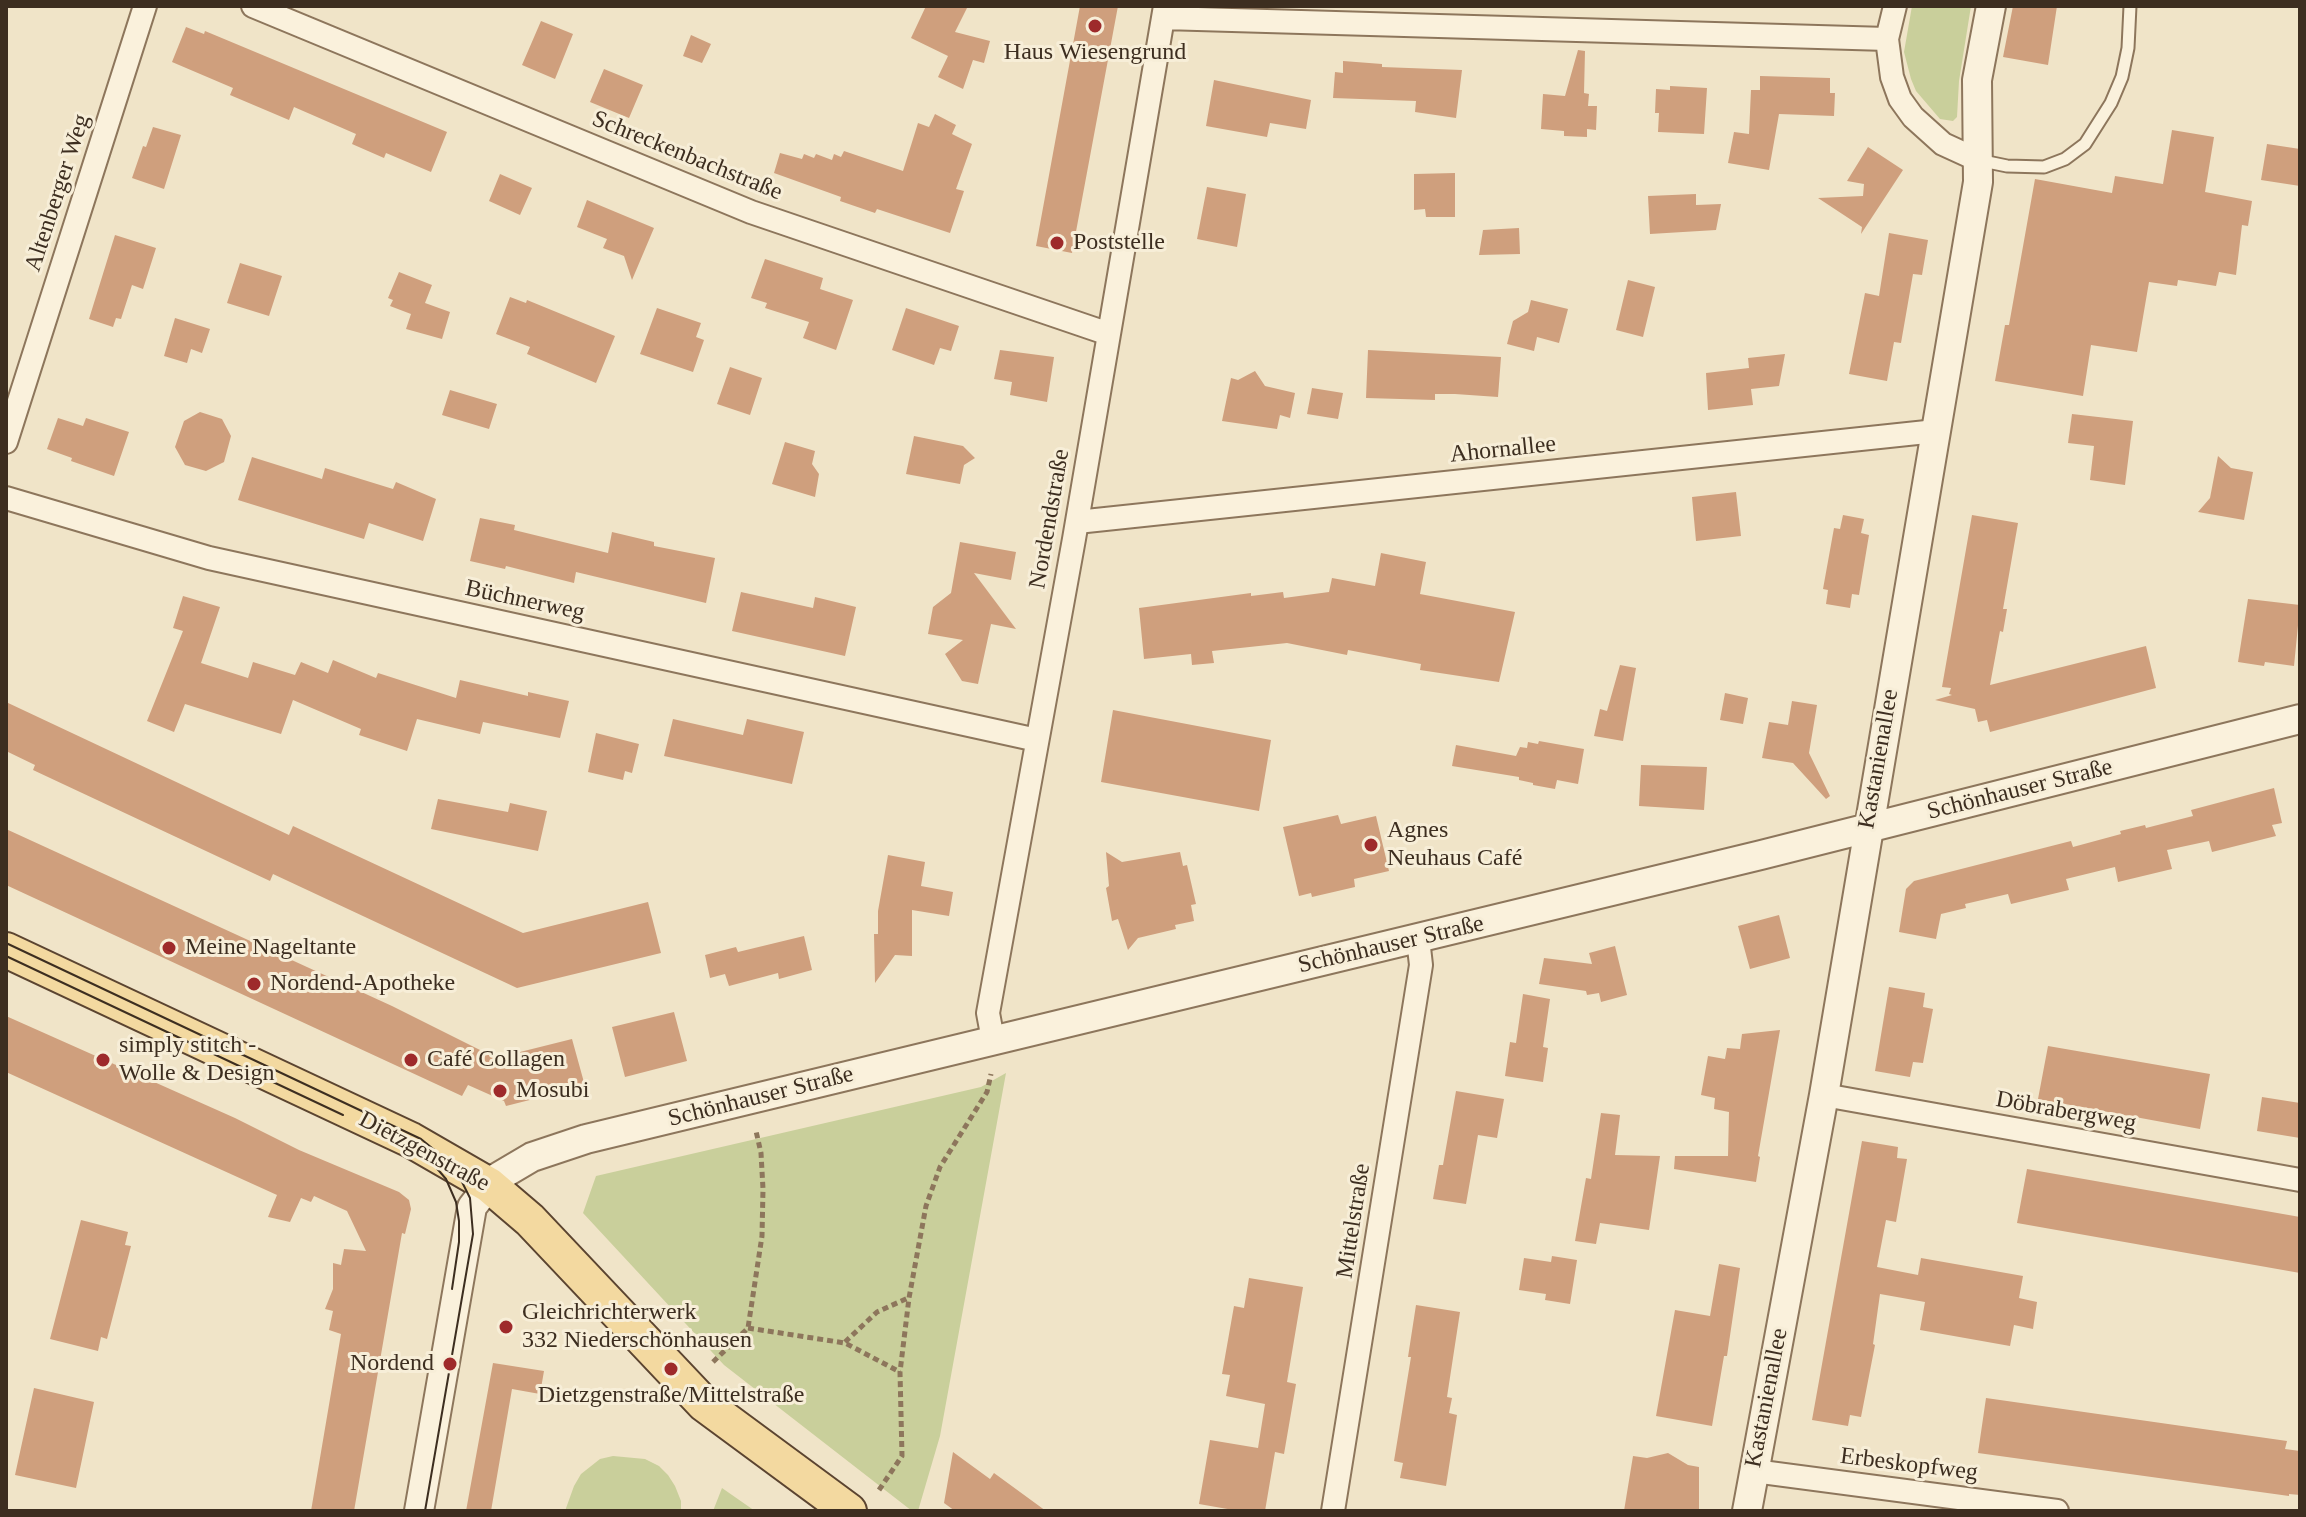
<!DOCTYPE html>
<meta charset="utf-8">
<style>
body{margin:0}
#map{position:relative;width:2306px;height:1517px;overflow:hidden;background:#f0e4c8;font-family:"Times New Roman",serif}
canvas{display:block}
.frame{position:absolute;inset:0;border:8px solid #3d2e20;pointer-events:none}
</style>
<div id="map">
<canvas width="2306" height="1517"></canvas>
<div class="frame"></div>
</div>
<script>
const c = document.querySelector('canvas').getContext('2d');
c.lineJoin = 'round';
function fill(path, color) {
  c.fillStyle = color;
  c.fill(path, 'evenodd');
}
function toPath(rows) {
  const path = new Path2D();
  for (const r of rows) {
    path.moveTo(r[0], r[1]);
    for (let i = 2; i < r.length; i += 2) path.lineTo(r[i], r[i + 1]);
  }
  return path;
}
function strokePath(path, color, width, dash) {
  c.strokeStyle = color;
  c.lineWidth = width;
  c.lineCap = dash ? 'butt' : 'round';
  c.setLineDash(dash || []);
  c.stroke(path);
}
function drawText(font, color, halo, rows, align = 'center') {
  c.font = font + ' "Times New Roman",serif';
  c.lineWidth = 6;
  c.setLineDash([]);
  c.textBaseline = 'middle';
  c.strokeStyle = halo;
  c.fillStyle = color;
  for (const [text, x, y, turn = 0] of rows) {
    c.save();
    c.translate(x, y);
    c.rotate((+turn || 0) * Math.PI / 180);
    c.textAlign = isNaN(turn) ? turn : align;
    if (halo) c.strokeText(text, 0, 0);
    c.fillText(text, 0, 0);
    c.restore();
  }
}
const green = toPath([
 [1912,6,1971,6,1959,81,1957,117,1953,121,1940,119,1916,91,1911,79,1904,52],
 [1006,1073,940,1436,918,1511,912,1511,724,1365,583,1213,596,1176,981,1087],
 [613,1456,645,1459,659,1466,668,1475,675,1486,681,1501,681,1511,565,1511,574,1486,581,1474,600,1459],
 [722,1488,755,1511,713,1511]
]);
const building = toPath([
 [926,6,968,6,955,32,990,41,984,63,973,60,963,89,938,77,948,56,911,38],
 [1080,6,1118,6,1072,253,1036,246],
 [2013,6,2057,6,2048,65,2003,57],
 [541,21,573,34,555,79,522,65],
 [186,27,204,34,205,31,447,132,431,172,386,153,384,158,352,144,356,134,294,107,289,120,230,95,233,88,172,62],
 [691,35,711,44,702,63,683,56],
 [1578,50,1585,51,1584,93,1589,94,1588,106,1597,106,1596,130,1587,129,1587,137,1564,136,1564,131,1541,129,1543,94,1565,96],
 [1343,61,1382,64,1382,67,1462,70,1456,118,1415,112,1416,101,1333,98,1335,72,1343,73],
 [604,69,643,85,629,118,590,102],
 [1760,76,1830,78,1830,93,1835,93,1834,116,1779,114,1769,170,1728,163,1734,132,1749,134,1751,90,1760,90],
 [1214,80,1311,100,1306,129,1270,123,1267,137,1206,126],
 [1670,86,1707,88,1704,134,1658,132,1659,113,1655,113,1656,89,1670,90],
 [935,114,956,125,952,134,972,144,956,189,964,191,950,233,877,209,875,213,840,201,841,197,774,173,780,153,802,159,804,154,814,158,816,154,832,160,834,154,841,157,844,151,903,171,918,123,929,127],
 [153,127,181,135,164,189,132,178,143,146,146,147],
 [2172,130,2214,137,2205,192,2252,201,2248,226,2242,225,2236,275,2219,272,2216,286,2178,280,2177,286,2149,282,2137,352,2091,345,2083,396,1995,381,2005,325,2009,325,2035,179,2112,193,2115,176,2163,184],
 [2267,144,2300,149,2300,186,2261,180],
 [1868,147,1903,170,1861,234,1862,227,1818,198,1863,196,1864,184,1847,181],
 [1455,173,1455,217,1426,217,1425,209,1414,210,1414,174],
 [500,174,532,188,520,215,489,201],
 [1207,187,1246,194,1237,247,1197,239],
 [1696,194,1696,205,1721,204,1716,230,1650,234,1648,196],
 [587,200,654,228,632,280,624,256,603,248,607,239,577,227],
 [1519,228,1520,254,1479,255,1483,230],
 [1889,233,1928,240,1922,275,1913,274,1901,343,1894,342,1887,381,1849,374,1865,293,1879,296],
 [115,235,156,248,143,289,132,285,121,319,116,318,113,327,89,319],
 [765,259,823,278,820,289,853,300,836,350,803,338,809,322,765,308,767,303,751,298],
 [240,263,282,276,269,316,227,303],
 [399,272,432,285,425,303,450,312,442,339,406,329,411,314,390,306,393,300,388,298],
 [1628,280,1655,287,1643,337,1616,330],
 [510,297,526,303,527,300,615,336,596,383,527,354,530,347,496,334],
 [1531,300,1568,309,1559,343,1537,337,1534,351,1507,344,1513,321,1528,312],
 [657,308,701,323,696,337,704,340,693,372,640,354],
 [906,308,959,326,951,351,940,348,934,365,892,350],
 [175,318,210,329,202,353,191,349,187,363,164,356],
 [1000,350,1054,357,1047,402,1010,395,1012,382,994,379],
 [1368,350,1501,357,1498,397,1455,394,1435,394,1435,400,1366,398],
 [1785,354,1779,386,1751,389,1753,405,1708,410,1706,373,1749,368,1748,358],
 [730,367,762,378,750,415,717,404],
 [1255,371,1265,386,1295,393,1290,418,1280,415,1277,429,1222,421,1231,378,1238,380],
 [1312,388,1343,393,1338,419,1307,414],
 [450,390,497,404,489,429,442,415],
 [200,412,222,419,231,436,224,462,206,471,185,465,175,447,184,421],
 [2072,414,2133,421,2125,485,2090,480,2094,446,2068,443],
 [58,418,83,426,86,418,129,432,114,476,71,461,72,458,47,449],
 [914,436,963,446,975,458,964,465,960,484,906,474],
 [785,442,815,451,812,464,819,474,815,497,772,484],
 [2218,456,2231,468,2253,472,2244,520,2198,512,2210,498],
 [252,457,322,479,325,468,393,489,396,482,436,499,423,541,369,523,364,539,238,500],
 [1736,492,1741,536,1696,541,1692,497],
 [1843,515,1864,519,1861,533,1869,535,1859,595,1852,594,1850,608,1826,604,1828,590,1823,589,1834,528,1840,529],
 [1972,515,2018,523,2003,609,2007,609,2003,632,2000,631,1990,685,2146,646,2156,688,1990,732,1987,720,1978,722,1975,709,1935,700,1952,695,1949,694,1951,688,1942,687],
 [480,518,515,525,514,530,608,553,612,532,654,542,654,546,715,558,706,603,576,572,574,583,506,566,505,569,470,561],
 [960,542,1016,552,1011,580,974,573,1016,629,991,624,978,684,962,681,945,654,963,640,928,634,933,607,951,593],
 [1381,553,1426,562,1420,594,1515,612,1499,682,1420,670,1421,664,1348,650,1347,655,1287,643,1212,651,1214,663,1192,665,1191,654,1144,659,1139,608,1251,593,1251,596,1283,592,1284,598,1329,592,1332,578,1375,586],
 [741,592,813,608,815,597,856,607,845,656,732,631],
 [183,596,220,607,201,663,248,678,253,662,295,675,301,662,328,673,333,660,376,678,378,673,456,698,460,680,528,696,528,692,569,701,560,738,483,722,480,734,417,719,407,751,359,735,361,729,293,700,281,734,185,704,174,732,147,721,183,631,173,628],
 [2248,599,2300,605,2294,666,2265,662,2264,666,2238,662],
 [1620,665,1636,668,1623,741,1594,736,1600,709,1607,711],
 [1725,693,1748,698,1743,724,1720,720],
 [1792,701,1817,705,1809,753,1830,796,1826,799,1793,763,1762,758,1769,722,1788,725],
 [6,702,289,835,293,826,523,933,648,902,661,953,517,988,273,874,270,881,33,770,35,765,6,751],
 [1113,710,1271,740,1259,811,1101,782],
 [673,719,743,735,747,719,804,732,792,784,664,756],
 [596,733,639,744,632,773,625,771,623,780,588,772],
 [1539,741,1584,749,1578,784,1557,780,1555,789,1533,785,1533,783,1519,780,1519,777,1452,766,1456,745,1516,756,1520,747,1527,748,1528,742,1538,744],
 [1641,765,1707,767,1704,810,1639,806],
 [2274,788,2282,823,2272,825,2276,836,2212,852,2209,841,2167,850,2172,869,2118,882,2115,867,2066,879,2069,890,2011,904,2008,894,1965,904,1966,908,1941,914,1936,939,1899,932,1906,889,1914,881,2071,841,2073,847,2121,834,2120,831,2145,825,2146,828,2193,816,2191,810],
 [438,799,508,812,510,803,547,811,538,851,431,829],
 [1338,815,1341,824,1376,816,1389,871,1354,879,1355,887,1312,897,1311,893,1299,896,1283,827],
 [6,829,392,1006,496,1058,572,1039,585,1086,506,1106,504,1101,468,1085,462,1096,6,885],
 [1106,852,1122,862,1180,852,1183,866,1187,865,1196,904,1191,905,1194,921,1175,925,1176,929,1138,938,1128,950,1118,919,1112,921,1106,888,1109,886],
 [888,855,925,862,921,886,953,892,949,916,912,910,912,956,895,955,875,983,874,934,878,934,878,911],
 [1779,915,1790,958,1750,969,1738,926],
 [804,936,812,970,779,979,778,973,729,986,725,974,710,978,705,955,736,947,738,952],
 [1615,946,1627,995,1601,1002,1599,993,1587,995,1586,991,1539,984,1544,958,1592,964,1589,953],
 [1889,987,1925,993,1923,1007,1933,1009,1923,1063,1913,1062,1910,1077,1875,1071],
 [1523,994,1550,999,1543,1047,1548,1048,1543,1082,1505,1076,1510,1042,1516,1043],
 [674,1012,687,1061,625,1077,612,1027],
 [6,1016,235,1118,299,1150,399,1192,409,1200,411,1209,405,1234,402,1233,354,1511,311,1511,341,1334,329,1330,333,1311,325,1309,333,1289,333,1263,341,1265,344,1249,366,1251,347,1211,314,1196,311,1202,301,1198,290,1222,268,1217,277,1195,6,1072],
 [1780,1030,1758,1156,1760,1157,1756,1182,1674,1169,1675,1156,1728,1156,1729,1112,1714,1109,1715,1098,1701,1095,1708,1056,1725,1059,1727,1048,1740,1049,1742,1034],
 [2048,1046,2210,1074,2200,1129,2038,1099],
 [1456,1091,1504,1099,1497,1138,1478,1135,1466,1204,1433,1199,1439,1165,1443,1165],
 [2262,1097,2300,1103,2300,1138,2257,1131],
 [1601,1113,1620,1115,1615,1155,1660,1156,1649,1230,1600,1223,1596,1244,1575,1241,1586,1178,1591,1179],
 [1862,1141,1898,1147,1897,1158,1907,1159,1896,1222,1886,1220,1877,1267,1918,1275,1921,1258,2023,1276,2019,1298,2037,1302,2033,1329,2014,1325,2010,1346,1920,1330,1925,1302,1880,1294,1873,1344,1875,1345,1861,1417,1850,1415,1848,1426,1812,1420],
 [2027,1169,2300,1217,2300,1273,2017,1223],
 [81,1220,128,1232,125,1245,131,1246,107,1339,101,1337,98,1351,50,1339],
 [1552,1256,1577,1260,1570,1304,1545,1300,1546,1294,1519,1290,1524,1258,1551,1262],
 [1719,1264,1740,1268,1727,1356,1724,1356,1712,1426,1656,1416,1675,1310,1710,1316],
 [1249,1278,1303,1287,1287,1382,1296,1384,1284,1454,1275,1452,1265,1511,1239,1511,1199,1504,1210,1440,1258,1448,1265,1404,1226,1396,1230,1375,1222,1374,1234,1306,1244,1308],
 [1416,1305,1460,1312,1447,1397,1452,1398,1449,1413,1457,1415,1446,1486,1400,1478,1403,1463,1394,1461,1411,1357,1408,1357],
 [493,1363,544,1371,540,1394,512,1389,491,1511,466,1511],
 [34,1388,94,1402,76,1488,15,1475],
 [1986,1398,2287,1441,2285,1449,2300,1451,2300,1495,2289,1494,2289,1496,1978,1453],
 [953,1452,990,1479,994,1473,1046,1511,955,1511,944,1503],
 [1668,1453,1688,1465,1699,1467,1699,1511,1624,1511,1633,1456,1647,1458]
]);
const path = toPath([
 [748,1328,845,1343,900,1372],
 [845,1342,877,1312,908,1298],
 [713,1362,748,1328,762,1236,763,1189,761,1153,756,1131],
 [879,1490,902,1456,900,1372,909,1298,926,1206,940,1167,987,1092,991,1074]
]);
const service = toPath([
 [1978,160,2007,166,2044,167,2065,159,2085,144,2111,103,2122,77,2128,48,2130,6]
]);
const minor = toPath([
 [253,6,751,212,1109,334],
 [1895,6,1887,39,1892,77,1900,99,1913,117,1943,144,1978,160],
 [1163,18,1887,39],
 [6,442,145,6],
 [6,498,209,558,1037,740],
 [1077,522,1936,431],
 [993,1040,988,1013,1074,539,1165,6],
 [1824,1095,2300,1180],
 [1754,1471,2057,1511],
 [1333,1511,1421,965,1418,939]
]);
const tertiary = toPath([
 [419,1511,472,1207,493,1180,532,1157,586,1139,1761,855,2300,719],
 [1747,1511,1824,1095,1978,182,1977,80,1991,6]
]);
const primary = toPath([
 [6,950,411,1140,489,1185,530,1220,704,1404,849,1511]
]);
const tram = toPath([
 [6,943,421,1139,454,1166,470,1198,473,1234,425,1511],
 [6,956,343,1115],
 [401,1142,434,1165,446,1179,456,1202,459,1221,459,1242,452,1289]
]);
const markers = [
 [1095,26,8,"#9e2a2b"],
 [1057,243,8,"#9e2a2b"],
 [1371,845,8,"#9e2a2b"],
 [169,948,8,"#9e2a2b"],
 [254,984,8,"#9e2a2b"],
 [103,1060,8,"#9e2a2b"],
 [411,1060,8,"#9e2a2b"],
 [500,1091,8,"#9e2a2b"],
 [506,1327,8,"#9e2a2b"],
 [450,1364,8,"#9e2a2b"],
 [671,1369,8,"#9e2a2b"]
];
const poiNames = [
 ["Haus Wiesengrund",1095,53,"center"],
 ["Poststelle",1073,243],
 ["Agnes",1387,831],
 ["Neuhaus Café",1387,859],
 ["Meine Nageltante",185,948],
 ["Nordend-Apotheke",270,984],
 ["simply stitch -",119,1046],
 ["Wolle & Design",119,1074],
 ["Café Collagen",427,1060],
 ["Mosubi",516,1091],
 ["Gleichrichterwerk",522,1313],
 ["332 Niederschönhausen",522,1341],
 ["Nordend",434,1364,"right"],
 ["Dietzgenstraße/Mittelstraße",671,1396,"center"]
];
const streetNames = [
 ["Schreckenbachstraße",687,156,22],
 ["Altenberger Weg",58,193,-72],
 ["Ahornallee",1503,450,-6],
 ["Nordendstraße",1050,519,-80],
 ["Büchnerweg",525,601,12],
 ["Kastanienallee",1879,759,-80],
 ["Schönhauser Straße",2020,790,-14],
 ["Schönhauser Straße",1391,945,-13],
 ["Schönhauser Straße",761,1097,-14],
 ["Döbrabergweg",2066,1112,10],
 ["Dietzgenstraße",424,1152,28],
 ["Mittelstraße",1354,1221,-81],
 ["Kastanienallee",1767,1398,-79],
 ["Erbeskopfweg",1909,1465,7]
];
fill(green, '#c9cf9b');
fill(building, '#cf9f7d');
strokePath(service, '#8d765c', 15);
strokePath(minor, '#8d765c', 26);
strokePath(tertiary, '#8d765c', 32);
strokePath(primary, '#5b4430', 38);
strokePath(path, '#8d765c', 5, [6, 4]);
strokePath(service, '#faf1dc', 11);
strokePath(minor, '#faf1dc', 22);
strokePath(tertiary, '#faf1dc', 28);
strokePath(primary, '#f3d9a0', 34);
strokePath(tram, '#3d2e20', 2);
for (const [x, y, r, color] of markers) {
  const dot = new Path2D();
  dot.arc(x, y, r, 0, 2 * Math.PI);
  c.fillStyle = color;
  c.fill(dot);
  strokePath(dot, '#f7eed8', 3);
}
drawText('24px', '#3d2e20', '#f7eed8', poiNames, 'left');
drawText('24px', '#3d2e20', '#f7eed8', streetNames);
</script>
